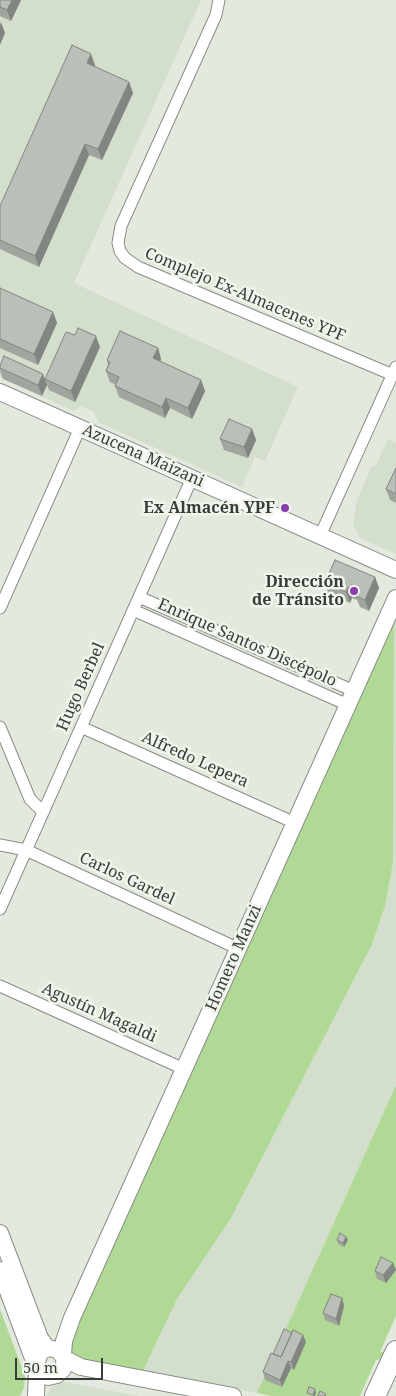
<!DOCTYPE html>
<meta charset="utf-8">
<style>
body{margin:0}
#map{position:relative;width:396px;height:1396px;overflow:hidden;background:#e3e9df;font-family:"Noto Serif",serif}
canvas{display:block}
.scale{position:absolute;left:15px;top:1358px;width:88px;height:22px;box-sizing:border-box;border:2px solid #3a3c38;border-top:0;padding-left:6px;font-size:15px;line-height:18px;white-space:nowrap;color:#3a3c38;-webkit-text-stroke:4px #f0f6ec;paint-order:stroke}
</style>
<div id="map">
<canvas width="396" height="1396"></canvas>
<div class="scale">50 m</div>
</div>
<script>
const c = document.querySelector('canvas').getContext('2d');
c.lineJoin = 'round';
function fill(path, color) {
  c.fillStyle = color;
  c.fill(path, 'evenodd');
}
function toPath(rows) {
  const path = new Path2D();
  for (const r of rows) {
    path.moveTo(r[0], r[1]);
    for (let i = 2; i < r.length; i += 2) path.lineTo(r[i], r[i + 1]);
  }
  return path;
}
function strokePath(path, color, width, dash) {
  c.strokeStyle = color;
  c.lineWidth = width;
  c.lineCap = dash ? 'butt' : 'round';
  c.setLineDash(dash || []);
  c.stroke(path);
}
function drawText(font, color, halo, rows, align = 'center') {
  c.font = font + ' "Noto Serif",serif';
  c.lineWidth = 5;
  c.setLineDash([]);
  c.textBaseline = 'middle';
  c.strokeStyle = halo;
  c.fillStyle = color;
  for (const [text, x, y, turn = 0] of rows) {
    c.save();
    c.translate(x, y);
    c.rotate((+turn || 0) * Math.PI / 180);
    c.textAlign = isNaN(turn) ? turn : align;
    if (halo) c.strokeText(text, 0, 0);
    c.fillText(text, 0, 0);
    c.restore();
  }
}
const built = toPath([
 [0,0,201,0,74,283,298,387,265,461,255,457,242,487,98,422,94,412,81,406,73,411,0,377],
 [388,439,396,443,396,554,360,538,353,524,357,500,371,467,376,465],
 [396,618,396,1085,257,1393,142,1373,177,1299,231,1218,368,951,382,916,389,884,393,850,394,622],
 [63,1382,65,1382,139,1396,46,1396,53,1386]
]);
const green = toPath([
 [394,622,393,862,385,906,372,944,231,1218,177,1299,142,1373,80,1361,71,1356,69,1342],
 [396,1085,396,1316,380,1352,388,1351,384,1359,376,1360,360,1396,271,1396,257,1393],
 [0,1309,25,1376,24,1388,20,1396,0,1396]
]);
const minor = toPath([
 [219,0,216,15,121,226,118,243,120,251,125,258,138,267,393,375],
 [320,536,396,367],
 [139,597,354,691],
 [0,608,80,428],
 [133,610,348,705],
 [0,727,30,799,43,812],
 [81,727,295,823],
 [0,845,26,850,239,949],
 [0,909,192,478],
 [0,986,184,1069]
]);
const secondary = toPath([
 [0,392,396,570],
 [0,1233,40,1338,47,1348],
 [0,1270,37,1369,39,1372,48,1377,57,1375,63,1369,65,1359,58,1350,48,1348,40,1352,36,1365],
 [63,1355,64,1341,72,1318,396,598],
 [65,1359,81,1367,233,1396],
 [36,1396,37,1369]
]);
const trunk = toPath([
 [375,1396,396,1351]
]);
const wall = toPath([
 [0,0,21,0,11,21,0,16],
 [95,65,94,67,129,82,133,93,102,160,89,155,39,267,0,249,0,206],
 [0,288,53,312,57,323,38,365,0,348],
 [100,347,75,402,49,390,47,385,42,396,3,379,0,371,0,366,45,379],
 [158,348,161,359,160,361,201,380,205,391,192,419,170,408,165,418,119,397,115,386,116,385,110,382,106,371,108,365,107,360],
 [252,429,256,440,248,458,224,450,220,439],
 [396,468,396,503,390,500,386,489],
 [375,577,379,588,369,611,360,607,357,600,352,598,350,603,328,593,325,582],
 [346,1237,348,1240,344,1247,338,1244,337,1240],
 [396,1270,386,1283,377,1279,375,1271],
 [342,1298,344,1306,339,1326,325,1320,323,1313],
 [306,1342,294,1370,291,1368,282,1387,265,1380,263,1372,273,1354]
]);
const shadedWall = toPath([
 [12,0,21,0,11,21,7,10],
 [1,22,5,33,0,45,0,25],
 [91,54,95,65,91,74,87,63],
 [129,82,133,93,102,160,98,149],
 [85,144,89,155,39,267,35,256],
 [53,312,57,323,38,365,34,354],
 [96,336,100,347,75,402,71,391],
 [158,348,161,359,157,369,153,358],
 [43,374,47,385,42,396,38,385],
 [201,380,205,391,192,419,188,408],
 [166,398,170,408,165,418,162,407],
 [252,429,256,440,248,458,244,447],
 [375,577,379,588,369,611,365,600],
 [348,587,352,598,350,603,346,592],
 [346,1237,348,1240,344,1247,343,1243],
 [393,1263,396,1270,386,1283,383,1275],
 [342,1298,344,1306,339,1326,336,1319],
 [303,1335,306,1342,294,1370,291,1362],
 [288,1361,291,1368,282,1387,280,1380],
 [315,1389,316,1393,315,1396,313,1396]
]);
const building = toPath([
 [0,0,12,0,7,10,0,7,0,0],
 [72,45,91,54,87,63,129,82,98,149,85,144,35,256,0,240,0,206,72,45],
 [0,288,53,312,34,354,0,339,0,288],
 [78,328,96,336,71,391,45,379,66,332,75,335,78,328],
 [120,331,158,348,153,358,201,380,188,408,166,398,162,407,115,386,119,377,106,371,110,362,107,360,120,331],
 [4,356,43,374,38,385,0,368,0,366,4,356],
 [229,419,252,429,244,447,220,439,229,419],
 [396,468,396,494,386,489,396,468],
 [335,560,375,577,365,600,356,596,358,591,348,587,346,592,325,582,335,560],
 [340,1233,346,1237,343,1243,337,1240,340,1233],
 [381,1257,393,1263,383,1275,375,1271,381,1257],
 [331,1294,342,1298,336,1319,323,1313,331,1294],
 [284,1329,292,1333,281,1357,273,1354,284,1329],
 [293,1330,303,1335,291,1362,288,1361,280,1380,263,1372,271,1353,281,1357,293,1330],
 [309,1387,315,1389,313,1395,307,1393,309,1387],
 [320,1391,326,1394,325,1396,318,1396,320,1391]
]);
const markers = [
 [285,508,5,"#893cac"],
 [354,591,5,"#893cac"]
];
const streetNames = [
 ["Complejo Ex-Almacenes YPF",245,295,23],
 ["Azucena Maizani",143,456,24],
 ["Enrique Santos Discépolo",247,643,24],
 ["Hugo Berbel",81,687,-66],
 ["Alfredo Lepera",195,760,24],
 ["Carlos Gardel",127,879,25],
 ["Homero Manzi",234,958,-66],
 ["Agustín Magaldi",99,1013,24]
];
const poiNames = [
 ["Ex Almacén YPF",275,508],
 ["Dirección",344,582],
 ["de Tránsito",344,600]
];
fill(built, '#d3decd');
fill(green, '#b1d996');
strokePath(minor, '#898e85', 13);
strokePath(secondary, '#898e85', 18);
strokePath(trunk, '#898e85', 22);
strokePath(minor, '#fff', 11);
strokePath(secondary, '#fff', 16);
strokePath(trunk, '#fff', 20);
fill(wall, '#a0a59d');
fill(shadedWall, '#828680');
fill(building, '#bac0b7');
strokePath(building, '#828680', 1);
for (const [x, y, r, color] of markers) {
  const dot = new Path2D();
  dot.arc(x, y, r, 0, 2 * Math.PI);
  c.fillStyle = color;
  c.fill(dot);
  strokePath(dot, '#f0f6ec', 2);
}
drawText('16px', '#3a3c38', '#f0f6ec', streetNames);
drawText('bold 16px', '#3a3c38', '#f0f6ec', poiNames, 'right');
</script>
